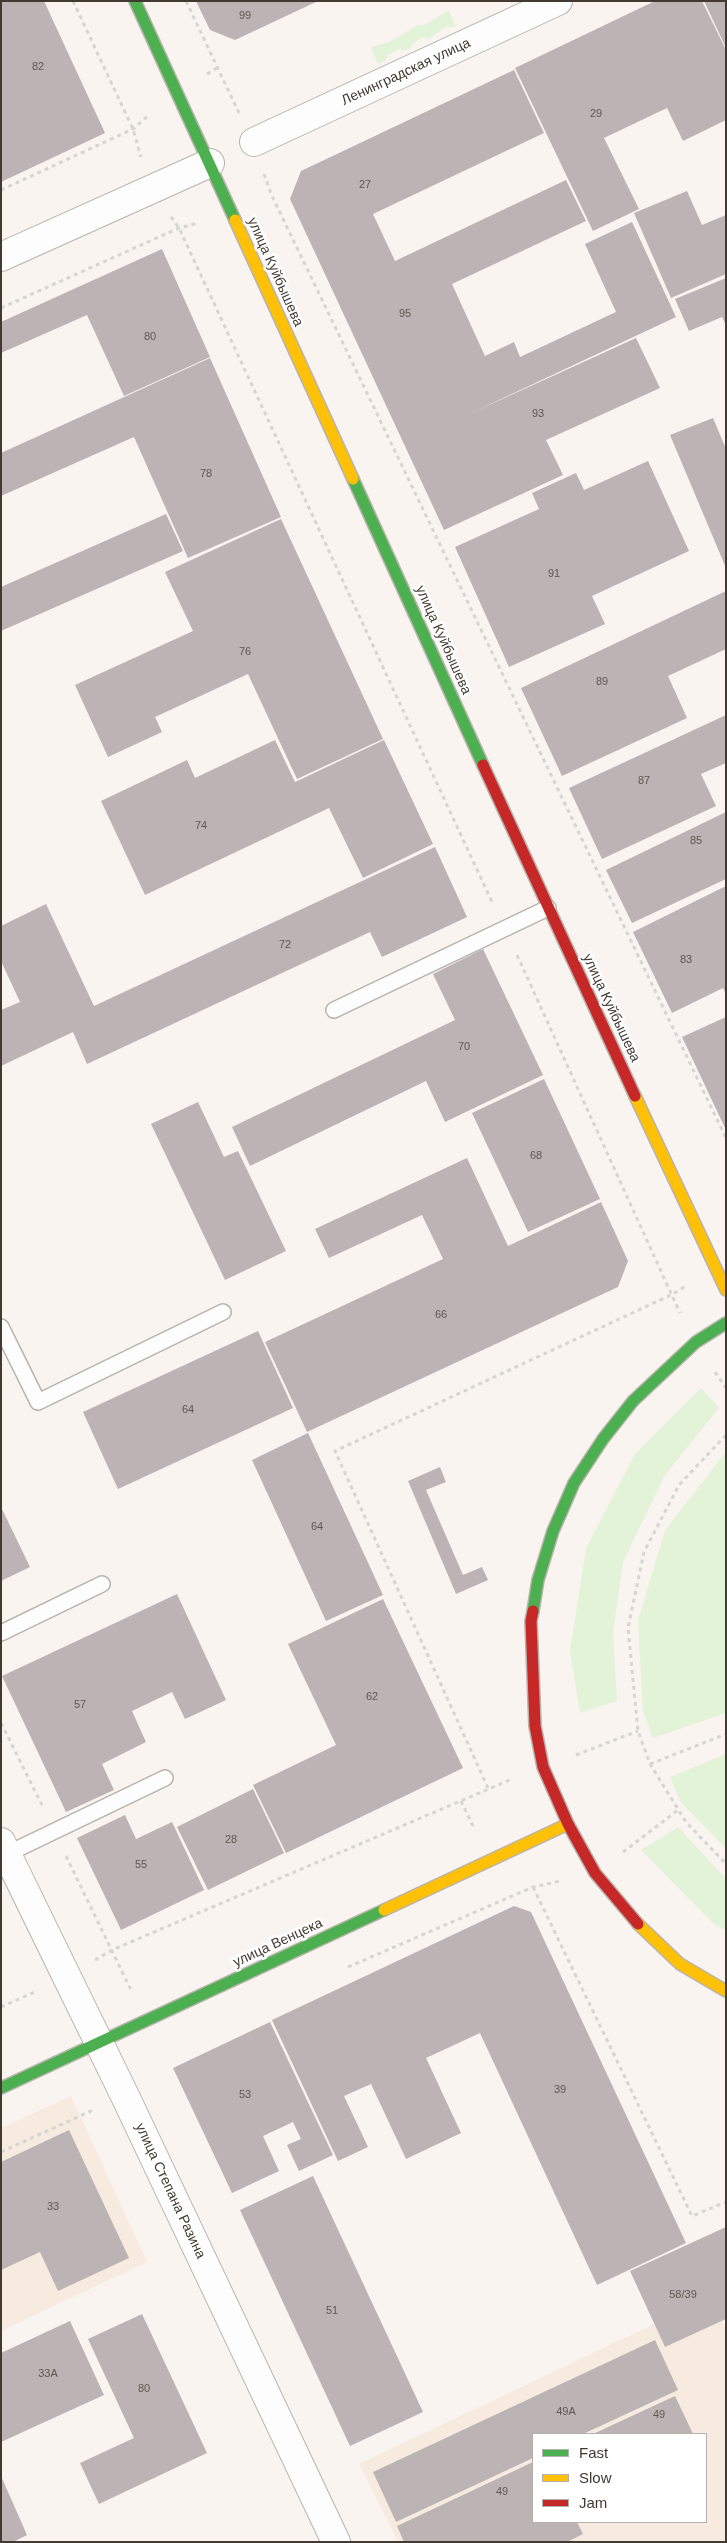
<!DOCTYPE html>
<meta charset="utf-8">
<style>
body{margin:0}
#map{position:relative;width:727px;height:2543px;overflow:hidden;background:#f9f4f0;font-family:Helvetica,sans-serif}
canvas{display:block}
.frame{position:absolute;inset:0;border:2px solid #423a31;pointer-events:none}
.legend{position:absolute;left:532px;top:2433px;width:175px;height:90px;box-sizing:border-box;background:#fff;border:1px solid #b3b0ad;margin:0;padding:6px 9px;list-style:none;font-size:15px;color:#423a31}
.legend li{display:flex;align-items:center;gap:10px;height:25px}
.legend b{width:25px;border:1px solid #b3b0ad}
</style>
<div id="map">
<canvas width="727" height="2543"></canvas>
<div class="frame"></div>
<ul class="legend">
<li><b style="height:6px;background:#4caf50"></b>Fast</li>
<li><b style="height:6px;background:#ffc107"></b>Slow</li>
<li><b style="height:6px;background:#c62828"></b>Jam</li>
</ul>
</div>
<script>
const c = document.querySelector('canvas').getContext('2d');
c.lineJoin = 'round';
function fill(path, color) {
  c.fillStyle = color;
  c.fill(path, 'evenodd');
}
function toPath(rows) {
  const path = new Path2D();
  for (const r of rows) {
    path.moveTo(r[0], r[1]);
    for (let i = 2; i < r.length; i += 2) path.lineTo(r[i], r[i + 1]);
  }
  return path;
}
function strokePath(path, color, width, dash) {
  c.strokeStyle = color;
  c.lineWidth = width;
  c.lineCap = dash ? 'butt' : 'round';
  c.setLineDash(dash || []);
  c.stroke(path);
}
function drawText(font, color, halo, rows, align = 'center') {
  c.font = font + ' Helvetica,sans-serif';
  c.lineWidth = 5;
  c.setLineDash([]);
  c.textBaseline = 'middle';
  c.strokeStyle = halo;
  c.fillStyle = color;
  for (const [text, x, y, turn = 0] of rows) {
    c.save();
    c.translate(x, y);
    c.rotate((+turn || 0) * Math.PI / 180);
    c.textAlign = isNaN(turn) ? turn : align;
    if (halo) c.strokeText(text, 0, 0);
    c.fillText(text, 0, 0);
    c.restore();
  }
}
const built = toPath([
 [71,2096,147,2262,1,2331,1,2128],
 [722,2321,726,2329,726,2542,398,2542,359,2464,654,2324,665,2347],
 [533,2434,706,2434,706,2522,533,2522]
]);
const green = toPath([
 [449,10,456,27,446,27,428,39,424,37,413,43,411,48,404,51,399,49,388,55,386,60,378,64,371,47,389,42,418,25,423,26],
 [701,1388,719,1408,665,1475,623,1562,613,1633,617,1701,580,1713,570,1651,586,1548,635,1454],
 [726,1452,726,1713,653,1738,643,1712,638,1621,665,1530],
 [726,1754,726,1849,680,1801,670,1777],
 [678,1827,726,1879,726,1930,715,1925,641,1850]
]);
const building = toPath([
 [1,1,44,1,105,133,1,182],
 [196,1,318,1,235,40,210,30],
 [655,1,702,1,726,50,726,120,683,141,667,108,604,138,639,209,593,231,515,68],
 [704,1,726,1,726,48],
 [514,70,544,133,373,214,395,261,566,180,586,221,452,284,485,356,514,342,520,357,616,312,585,244,632,222,676,317,465,416,636,338,660,388,546,440,563,475,444,530,290,199,301,171],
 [687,191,702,225,726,215,726,274,671,298,634,213],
 [162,249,210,357,124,396,87,315,1,353,1,322],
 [726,278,726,325,722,317,689,331,675,299],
 [210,358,281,517,188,558,134,437,1,496,1,453],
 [713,418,726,449,726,568,670,435],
 [648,461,689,551,592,596,605,624,509,667,455,547,539,509,532,493,576,473,584,490],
 [166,514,183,551,1,631,1,587],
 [281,519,383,739,297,779,248,674,155,717,162,732,108,757,75,685,193,631,165,572],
 [726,591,726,649,668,676,687,718,562,776,521,688],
 [726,715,726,763,701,774,716,806,602,859,569,788],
 [275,740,295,782,384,740,433,844,363,878,329,808,145,895,101,801,187,760,195,778],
 [726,812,726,879,632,923,606,870],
 [435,847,467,917,382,957,370,932,87,1064,73,1032,1,1066,1,1010,20,1002,1,961,1,926,46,904,94,1006],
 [726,886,726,994,723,988,672,1013,633,932],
 [483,949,543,1075,445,1122,426,1081,250,1166,232,1127,455,1020,433,974],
 [726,1017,726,1130,682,1037],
 [544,1079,600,1199,528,1232,472,1113],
 [198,1102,224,1157,238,1151,286,1251,225,1280,151,1124],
 [467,1158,508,1246,601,1202,628,1261,618,1287,307,1432,265,1342,443,1259,422,1215,329,1258,315,1229],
 [258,1331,293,1408,118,1489,83,1412],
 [308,1433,383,1595,326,1621,252,1460],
 [440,1467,446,1482,426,1490,463,1575,482,1567,488,1580,456,1594,408,1481],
 [1,1507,30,1567,1,1581],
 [177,1594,226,1700,185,1719,172,1692,132,1711,146,1742,102,1764,114,1790,66,1812,2,1676],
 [383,1599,463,1768,286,1853,253,1785,336,1745,288,1644],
 [253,1789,284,1853,208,1890,177,1827],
 [125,1815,136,1839,172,1822,204,1890,121,1930,77,1838],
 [514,1906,531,1912,686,2243,597,2285,480,2033,426,2058,461,2133,406,2159,371,2084,344,2096,368,2147,338,2161,272,2020],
 [270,2022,333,2155,299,2171,287,2145,301,2139,293,2122,263,2136,279,2171,232,2193,173,2068],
 [69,2130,129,2258,58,2291,40,2252,1,2270,1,2162],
 [313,2176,423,2412,350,2446,240,2210],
 [726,2227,726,2319,665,2347,630,2271],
 [142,2314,207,2453,99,2504,80,2463,134,2438,88,2339],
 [70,2321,104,2395,1,2442,1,2353],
 [655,2340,678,2390,583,2434,533,2434,533,2458,396,2522,373,2472],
 [675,2396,693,2434,593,2434],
 [533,2462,533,2522,577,2522,583,2534,567,2542,404,2542,397,2526],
 [1,2476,27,2535,13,2542,1,2542]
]);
const path = toPath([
 [73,1,133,129,141,157],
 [186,1,239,113],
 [207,74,217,68],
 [264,174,272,196,726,1138],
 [1,190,133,129,149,115],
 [171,217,179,228,493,904],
 [1,308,179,228,198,223],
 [517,955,680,1313],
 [715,1372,726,1388],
 [726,1435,679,1485,644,1552,628,1628,638,1731,650,1764,686,1822,726,1864],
 [1,1723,42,1805],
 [576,1755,638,1731],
 [650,1764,726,1734],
 [488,1788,335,1451,671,1295,686,1286],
 [461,1801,475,1830],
 [623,1852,678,1810],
 [66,1856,131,1990],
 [533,1887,692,2216,726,2202],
 [95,1960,112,1950,512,1779],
 [348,1967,533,1887,560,1881],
 [1,2007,37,1991],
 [1,2152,93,2110]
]);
const lane = toPath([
 [334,1010,548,908],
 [1,1327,38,1402,223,1312],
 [1,1633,102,1584],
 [7,1854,165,1778]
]);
const street = toPath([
 [254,142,558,1],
 [1,257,210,163],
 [1,1842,125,2096,336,2542]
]);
const fast = toPath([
 [135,1,235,220],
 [353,479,483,765],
 [533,1611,538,1580,553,1531,574,1483,603,1439,633,1401,696,1342,726,1323],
 [1,2088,384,1910]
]);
const slow = toPath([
 [235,220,353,479],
 [635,1096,726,1290],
 [384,1910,568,1824],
 [638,1924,680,1964,726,1991]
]);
const jam = toPath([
 [483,765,635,1096],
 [533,1611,531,1621,535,1726,543,1767,568,1824,595,1873,638,1924]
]);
const numberNames = [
 ["99",245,16],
 ["82",38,67],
 ["29",596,114],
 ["27",365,185],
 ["95",405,314],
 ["80",150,337],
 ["93",538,414],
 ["78",206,474],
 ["91",554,574],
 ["76",245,652],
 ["89",602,682],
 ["87",644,781],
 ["74",201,826],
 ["85",696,841],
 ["72",285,945],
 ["83",686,960],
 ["70",464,1047],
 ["68",536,1156],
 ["66",441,1315],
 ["64",188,1410],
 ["64",317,1527],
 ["62",372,1697],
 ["57",80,1705],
 ["28",231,1840],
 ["55",141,1865],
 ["39",560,2090],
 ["53",245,2095],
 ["33",53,2207],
 ["58/39",683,2295],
 ["51",332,2311],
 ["33А",48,2374],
 ["80",144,2389],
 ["49А",566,2412],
 ["49",659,2415],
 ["49",502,2492]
];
const streetNames = [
 ["Ленинградская улица",406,72,-25],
 ["улица Куйбышева",275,272,66],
 ["улица Куйбышева",443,640,66],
 ["улица Куйбышева",611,1008,65],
 ["улица Венцека",278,1943,-25],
 ["улица Степана Разина",170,2191,65]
];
fill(built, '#f7ebe0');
fill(green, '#e3f3d7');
fill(building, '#bbb3b4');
strokePath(lane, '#b9b3ad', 18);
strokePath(street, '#b9b3ad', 30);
strokePath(fast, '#b9b3ad', 14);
strokePath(slow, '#b9b3ad', 14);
strokePath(jam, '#b9b3ad', 14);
strokePath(path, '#d7d5d2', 3, [4, 4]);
strokePath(lane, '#fefdfd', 15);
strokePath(street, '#fefdfd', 28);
strokePath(fast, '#4caf50', 11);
strokePath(slow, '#ffc107', 11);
strokePath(jam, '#c62828', 11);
drawText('11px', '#605852', null, numberNames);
drawText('14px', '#423a31', '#fff', streetNames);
</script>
